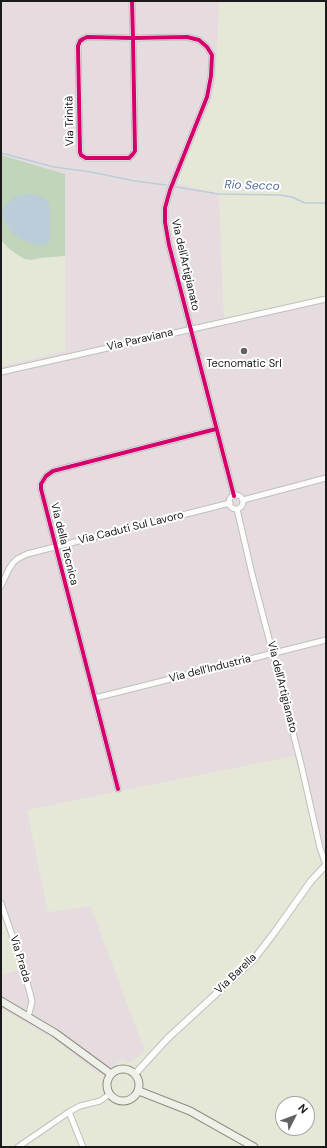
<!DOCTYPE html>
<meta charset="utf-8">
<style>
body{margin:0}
#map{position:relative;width:327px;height:1148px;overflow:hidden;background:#e9e8e3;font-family:"DM Sans",sans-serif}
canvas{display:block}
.frame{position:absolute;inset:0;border:2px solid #1a1a1a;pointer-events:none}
.north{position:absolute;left:275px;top:1096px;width:40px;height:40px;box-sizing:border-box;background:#fff;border:1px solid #a3a3a3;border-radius:50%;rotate:48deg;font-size:11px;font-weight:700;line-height:16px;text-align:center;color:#1a1a1a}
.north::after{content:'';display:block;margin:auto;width:14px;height:18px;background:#626260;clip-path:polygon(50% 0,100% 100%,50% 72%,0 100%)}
</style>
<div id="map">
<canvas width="327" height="1148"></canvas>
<div class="frame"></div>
<div class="north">N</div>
</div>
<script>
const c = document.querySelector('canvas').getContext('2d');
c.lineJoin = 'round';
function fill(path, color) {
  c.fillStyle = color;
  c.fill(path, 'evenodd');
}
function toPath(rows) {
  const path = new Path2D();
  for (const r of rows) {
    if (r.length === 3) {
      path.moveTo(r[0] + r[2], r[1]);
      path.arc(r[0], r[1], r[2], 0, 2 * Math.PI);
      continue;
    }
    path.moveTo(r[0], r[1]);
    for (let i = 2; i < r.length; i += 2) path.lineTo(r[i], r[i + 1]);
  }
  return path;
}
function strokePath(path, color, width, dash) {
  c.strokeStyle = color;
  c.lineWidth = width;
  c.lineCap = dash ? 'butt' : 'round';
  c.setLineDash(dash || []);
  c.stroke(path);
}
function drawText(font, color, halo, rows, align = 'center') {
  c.font = font + ' "DM Sans",sans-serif';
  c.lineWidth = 4;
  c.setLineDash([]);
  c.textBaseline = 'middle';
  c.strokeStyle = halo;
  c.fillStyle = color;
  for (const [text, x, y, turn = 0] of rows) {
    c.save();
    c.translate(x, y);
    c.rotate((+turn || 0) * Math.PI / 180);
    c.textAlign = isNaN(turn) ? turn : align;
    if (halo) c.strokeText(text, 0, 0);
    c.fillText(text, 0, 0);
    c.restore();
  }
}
const industrial = toPath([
 [1,1,218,1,219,13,216,80,211,101,190,150,177,183,219,194,279,307,326,296,326,855,293,756,48,911,91,906,145,1051,132,1062,128,1063,123,1060,101,1076,55,1040,1,1009,1,975,21,969,1,915,1,366,65,351,65,174,1,155]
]);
const farmland = toPath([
 [218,1,326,1,326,296,224,320,219,194,177,183,190,150,211,101,216,80,219,13],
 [1,238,9,249,24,259,31,260,40,258,65,256,65,351,1,366],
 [294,756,326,855,326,1147,1,1147,1,1009,55,1040,101,1076,123,1059,128,1063,132,1062,145,1051,91,906,48,912,27,810],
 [283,1104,307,1104,307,1128,283,1128],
 [1,915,21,969,1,975]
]);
const forest = toPath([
 [1,155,65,174,65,256,40,258,31,260,24,259,9,249,2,241,1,238]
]);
const water = toPath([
 [27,194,37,195,48,201,50,209,50,239,48,243,43,245,38,246,21,239,14,235,9,228,4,219,3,212,3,208,13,198]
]);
const stream = toPath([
 [1,153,54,167,91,172,135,181,166,185],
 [176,187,219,194,280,195,292,197,305,203,326,203]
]);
const minor = toPath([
 [132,1,133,38,135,151,133,154,129,158,86,158,81,155,80,152,78,46,80,41,83,39,87,37,133,38,187,37,199,40,207,47,212,55,211,76,207,97,170,190,165,208,165,222,169,245,234,496],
 [1,372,326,299],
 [236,502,7],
 [243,500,326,478],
 [237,509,252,574,273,654,301,764,320,848,326,865],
 [1,586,9,569,13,563,17,559,27,554,230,503],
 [95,698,326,640],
 [118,789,41,489,41,484,46,476,53,471,216,429],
 [1,903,23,967,31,997,32,1002,28,1017],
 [69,1112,83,1147],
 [18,1147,69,1112,80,1106,100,1101,110,1094]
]);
const tertiary = toPath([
 [135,1074,168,1038,254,959,274,933,311,881,326,865]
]);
const secondary = toPath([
 [1,1001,55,1033,111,1074],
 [123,1085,16],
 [139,1091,190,1111,254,1147]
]);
const cycleway = toPath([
 [132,1,133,38,135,151,133,154,129,158,86,158,81,155,80,152,78,46,80,41,83,39,87,37,133,38,187,37,199,40,207,47,212,55,211,76,207,97,170,190,165,208,165,222,169,245,234,496],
 [118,789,41,489,41,484,46,476,53,471,216,429]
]);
const markers = [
 [244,351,4,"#626260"]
];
const streetNames = [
 ["Via Trinità",70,121,-91],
 ["Via dell'Artigianato",185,265,77],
 ["Via Paraviana",140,340,-13],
 ["Via Caduti Sul Lavoro",131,528,-14],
 ["Via della Tecnica",64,544,76],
 ["Via dell’Industria",210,669,-14],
 ["Via dell'Artigianato",282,687,76],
 ["Via Prada",20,959,73],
 ["Via Barella",236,974,-44]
];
const poiNames = [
 ["Tecnomatic Srl",244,364]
];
const waterNames = [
 ["Rio Secco",252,186,2]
];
fill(industrial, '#e6dce0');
fill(farmland, '#e5e8d7');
fill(forest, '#c1d5bb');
fill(water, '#bacdd8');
strokePath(stream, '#bacdd8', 1.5);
strokePath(minor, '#c0bfbd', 7);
strokePath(tertiary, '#c0bfbd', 8);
strokePath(secondary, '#8c8f7e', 9);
strokePath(minor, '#fcfcfb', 5);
strokePath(tertiary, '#fcfcfb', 6);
strokePath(secondary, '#eff0e9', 7);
strokePath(cycleway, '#d6006c', 4);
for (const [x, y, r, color] of markers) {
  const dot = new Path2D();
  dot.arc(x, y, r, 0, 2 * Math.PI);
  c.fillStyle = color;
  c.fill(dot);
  strokePath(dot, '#fff', 1.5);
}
drawText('11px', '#1a1a1a', '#fff', streetNames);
drawText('11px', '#1a1a1a', '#fff', poiNames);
drawText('italic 12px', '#536d9e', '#fff', waterNames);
</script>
